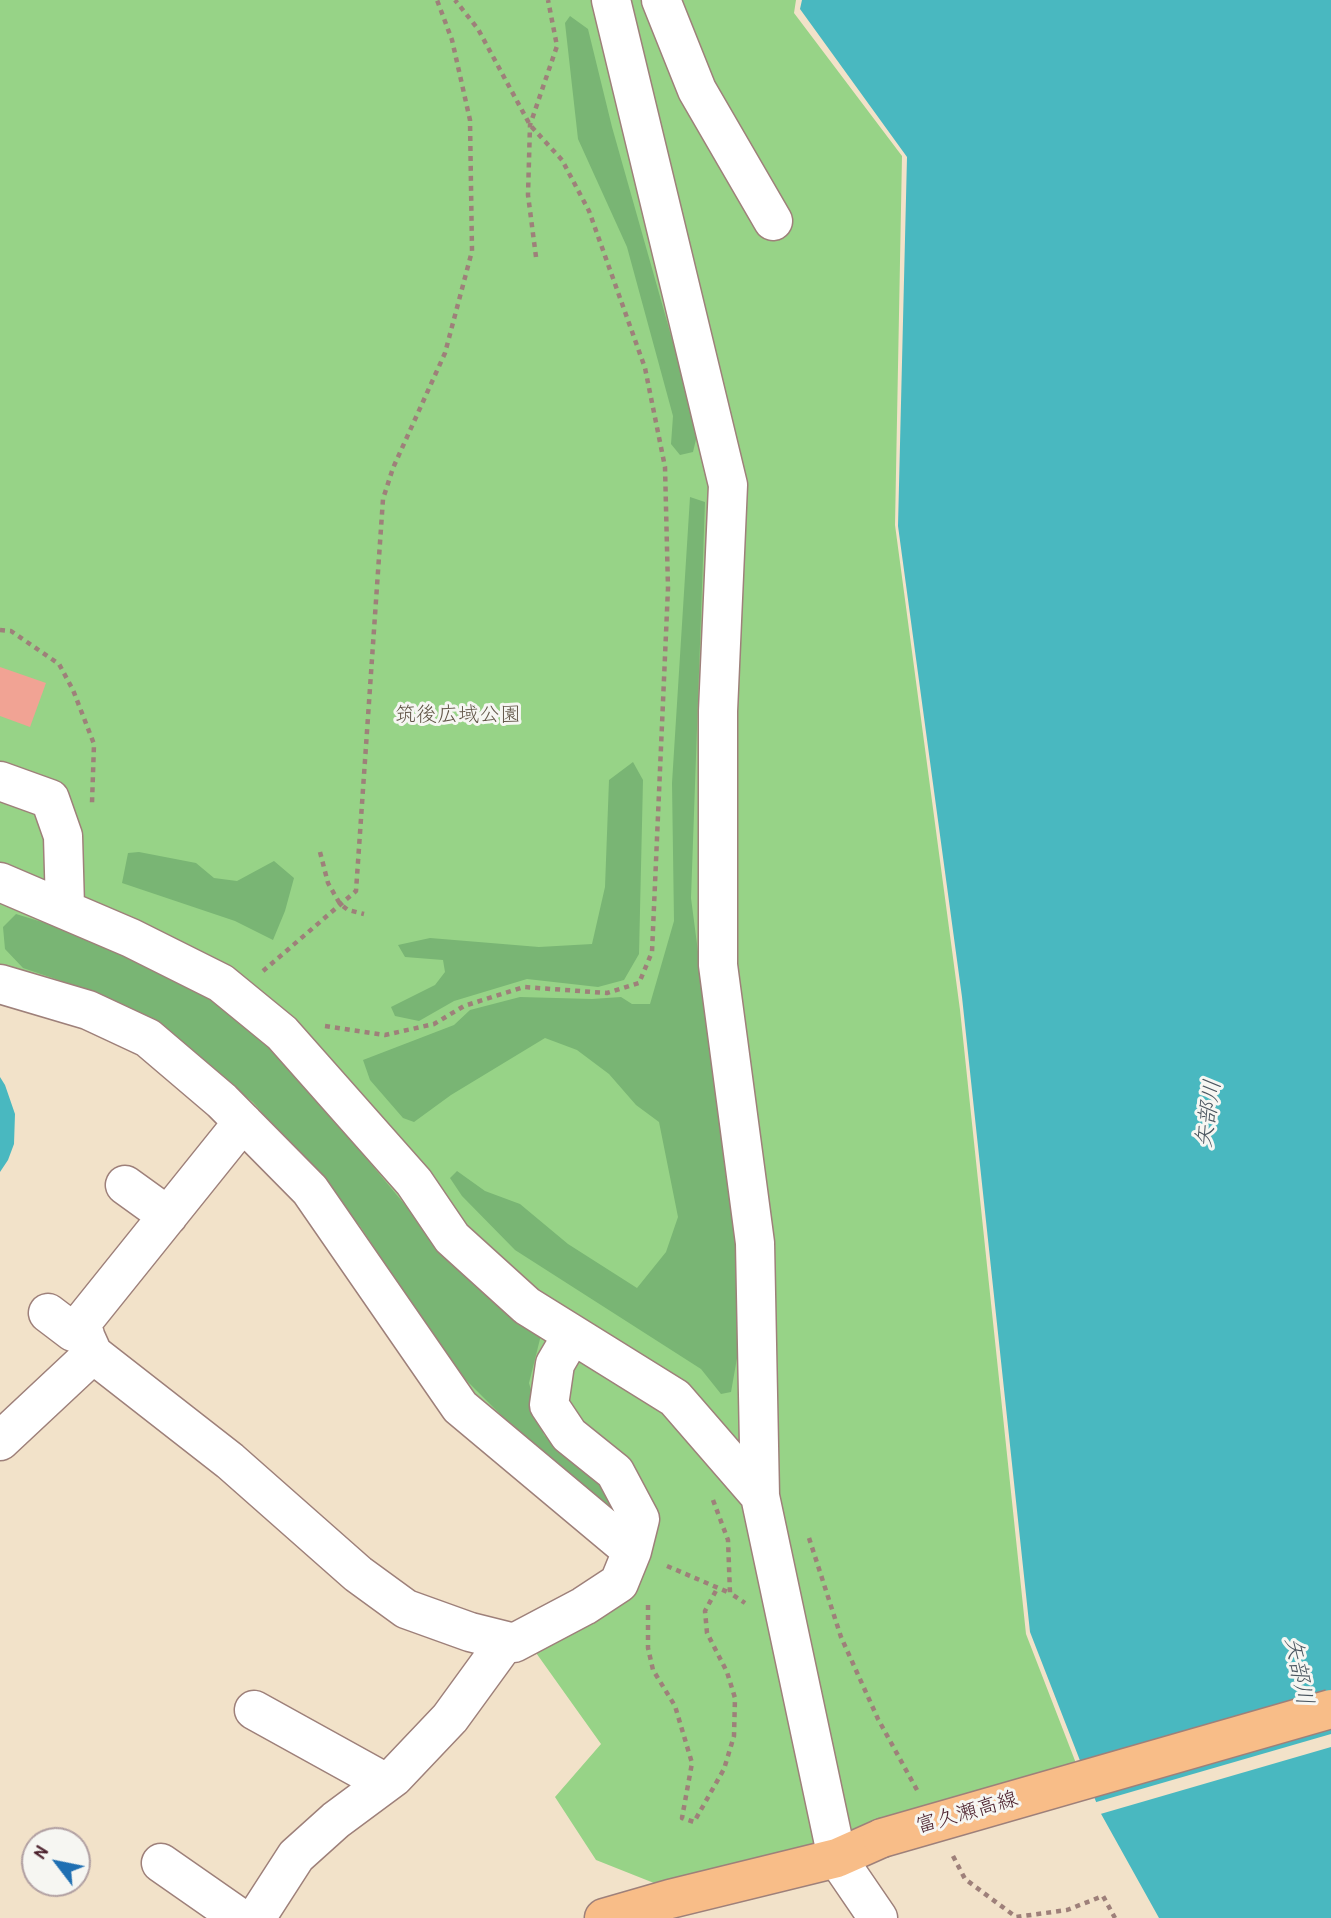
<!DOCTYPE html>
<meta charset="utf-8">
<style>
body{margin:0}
#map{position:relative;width:1331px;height:1918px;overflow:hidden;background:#f2e2c9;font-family:"Patrick Hand",sans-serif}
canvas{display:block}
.north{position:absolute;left:21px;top:1827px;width:70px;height:70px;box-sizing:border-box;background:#f6f6f2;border:2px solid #b1a0a2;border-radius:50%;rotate:302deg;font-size:19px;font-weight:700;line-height:28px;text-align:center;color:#4a1f2b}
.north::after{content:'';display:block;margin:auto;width:24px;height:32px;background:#1f6fb2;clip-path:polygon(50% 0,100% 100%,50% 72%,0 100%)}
</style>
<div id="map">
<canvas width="1331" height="1918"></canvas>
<div class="north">N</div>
</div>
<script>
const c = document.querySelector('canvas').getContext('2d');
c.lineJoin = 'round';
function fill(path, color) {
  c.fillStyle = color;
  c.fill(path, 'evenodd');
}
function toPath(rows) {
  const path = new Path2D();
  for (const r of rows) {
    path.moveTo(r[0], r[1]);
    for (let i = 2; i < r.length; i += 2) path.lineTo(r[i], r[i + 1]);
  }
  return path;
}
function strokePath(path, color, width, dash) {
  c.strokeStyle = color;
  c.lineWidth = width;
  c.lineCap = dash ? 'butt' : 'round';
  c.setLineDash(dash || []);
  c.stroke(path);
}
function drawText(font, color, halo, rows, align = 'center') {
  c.font = font + ' "Patrick Hand","Klee One",sans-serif';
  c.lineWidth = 6;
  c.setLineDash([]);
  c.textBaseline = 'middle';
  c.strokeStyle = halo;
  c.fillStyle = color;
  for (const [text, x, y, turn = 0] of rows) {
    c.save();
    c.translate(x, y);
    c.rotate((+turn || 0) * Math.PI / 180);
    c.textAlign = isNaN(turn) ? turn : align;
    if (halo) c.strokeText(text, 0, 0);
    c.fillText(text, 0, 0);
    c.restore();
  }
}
const green = toPath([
 [0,0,796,0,794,13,902,156,895,525,960,1010,1026,1634,1079,1771,664,1887,596,1860,555,1797,601,1744,534,1650,617,1558,303,1199,152,1062,117,1039,0,995]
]);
const forest = toPath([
 [570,16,588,29,612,127,698,431,693,452,680,455,671,444,673,416,627,247,578,139,565,23],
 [690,497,705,502,691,898,745,1313,731,1392,721,1394,701,1369,515,1250,462,1196,450,1178,457,1171,485,1191,520,1204,568,1244,637,1288,666,1252,678,1217,659,1122,636,1105,609,1074,577,1050,545,1038,451,1095,414,1122,403,1118,370,1080,363,1060,454,1025,470,1010,520,997,592,999,621,997,632,1004,650,1004,674,921,672,783],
 [633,762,643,780,639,954,624,980,598,987,527,979,454,1001,419,1021,395,1016,391,1007,435,985,445,972,443,960,405,957,398,945,430,938,539,947,592,944,605,887,609,780],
 [139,852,196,863,214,878,237,881,274,861,294,878,285,911,273,940,235,921,122,883,128,853],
 [16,914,91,937,178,973,286,1062,441,1248,541,1335,529,1383,544,1435,608,1488,613,1502,603,1509,544,1465,510,1424,455,1369,360,1226,253,1102,177,1044,100,994,23,968,5,949,3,927]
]);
const water = toPath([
 [802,0,1331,0,1331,1918,1159,1918,1100,1812,1030,1632,962,997,898,526,907,157,800,9],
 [0,1077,5,1085,15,1114,14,1144,8,1160,0,1172]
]);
const pier = toPath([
 [1331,1734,1331,1747,1097,1815,1093,1803]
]);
const building = toPath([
 [0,667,46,683,30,727,0,716]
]);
const path = toPath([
 [536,257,528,195,530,125,557,46,548,0],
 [0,630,11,631,59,664,73,690,94,744,92,803],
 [320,852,328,883,340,904,348,910,364,914],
 [263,971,356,891,383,499,393,468,445,353,472,251,470,120,452,40,437,0],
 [325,1026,385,1035,434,1024,464,1006,524,987,607,993,639,983,652,952,668,588,665,467,645,368,589,211,562,160,530,125,478,29,455,0],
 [713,1500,728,1540,730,1593,745,1603],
 [809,1538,841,1637,878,1719,917,1790],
 [667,1566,730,1593],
 [648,1605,648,1648,653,1670,675,1706,692,1763,682,1818,694,1822,724,1769,734,1736,735,1698,727,1672,707,1633,705,1611,718,1587],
 [953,1856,965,1879,1016,1917,1067,1910,1103,1896,1115,1918]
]);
const minor = toPath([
 [611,0,728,485,718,711,718,965,755,1243,760,1496,837,1858,878,1918],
 [661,0,697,90,773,221],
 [0,781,50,799,63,836,65,907],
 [0,882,131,938,221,983,282,1033,414,1182,452,1238,527,1306,675,1398,760,1496],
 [0,984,88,1010,148,1038,222,1101,310,1190,460,1407,632,1551],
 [243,1122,80,1325,93,1354,230,1461,358,1574,406,1609,470,1632,514,1643,584,1606,619,1583,632,1551,640,1519,615,1472,569,1435,549,1405,555,1364,572,1335],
 [125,1185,168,1216],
 [48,1313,73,1332,85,1335],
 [0,1441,93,1354],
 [254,1710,386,1783],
 [161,1863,240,1918],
 [256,1918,296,1856,336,1820,394,1777,450,1718,506,1641]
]);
const major = toPath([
 [604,1918,670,1899,837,1858,882,1838]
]);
const majorBridge = toPath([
 [882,1838,1331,1709]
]);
const parkNames = [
 ["筑後広域公園",458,715]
];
const streetNames = [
 ["富久瀬高線",967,1813,-16]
];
const waterNames = [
 ["矢部川",1209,1114,-82],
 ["矢部川",1298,1671,79]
];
fill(green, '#97d387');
fill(forest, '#79b574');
fill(water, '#49b8c0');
fill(pier, '#f2e2c9');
fill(building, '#f1a394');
strokePath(minor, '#9e807a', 41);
strokePath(major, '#9e807a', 41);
strokePath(path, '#9e807a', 4.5, [5, 5]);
strokePath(minor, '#fff', 38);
strokePath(major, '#f8bd88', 38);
strokePath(majorBridge, '#9e807a', 41, []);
strokePath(majorBridge, '#f8bd88', 38);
drawText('21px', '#615547', '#f6f6f2', parkNames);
drawText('21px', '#4a1f2b', '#f6f6f2', streetNames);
drawText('italic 23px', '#4a555f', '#f6f6f2', waterNames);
</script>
